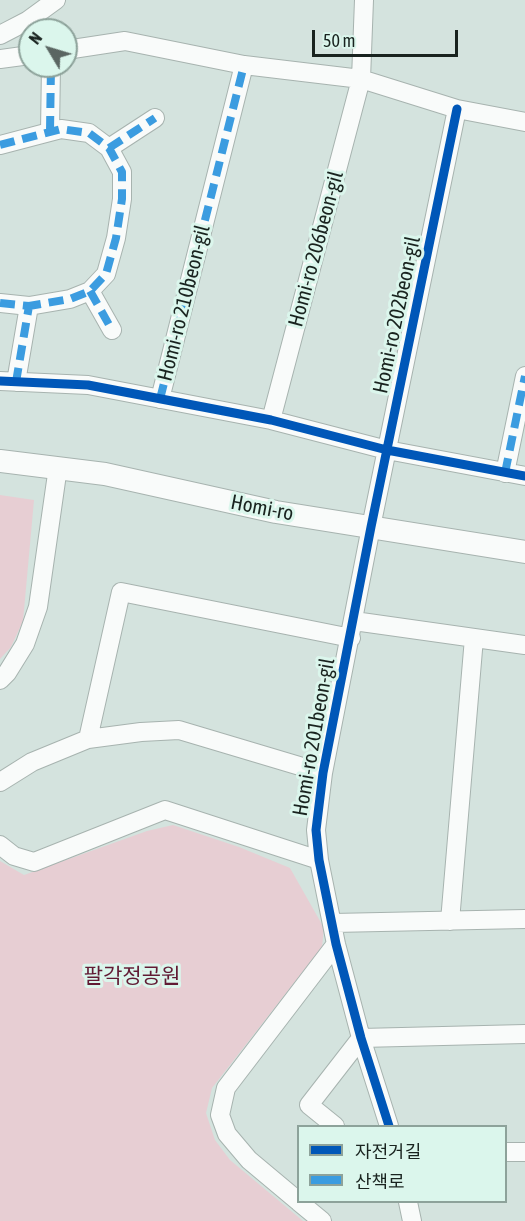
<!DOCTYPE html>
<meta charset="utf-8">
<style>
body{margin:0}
#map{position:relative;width:525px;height:1221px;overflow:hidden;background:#d4e3de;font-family:"Asap Condensed","Noto Sans KR",sans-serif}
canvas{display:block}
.legend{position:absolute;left:297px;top:1125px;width:210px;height:78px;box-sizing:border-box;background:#dbf6ec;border:2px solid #8da29a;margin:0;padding:8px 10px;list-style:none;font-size:18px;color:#19231f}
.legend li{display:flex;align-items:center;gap:12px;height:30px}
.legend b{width:30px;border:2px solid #8da29a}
.north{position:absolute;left:18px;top:18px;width:60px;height:60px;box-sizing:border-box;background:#dbf6ec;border:2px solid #8da29a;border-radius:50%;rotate:308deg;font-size:16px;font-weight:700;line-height:24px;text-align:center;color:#19231f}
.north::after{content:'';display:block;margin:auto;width:21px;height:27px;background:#5a6662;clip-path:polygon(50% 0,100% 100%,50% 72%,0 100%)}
.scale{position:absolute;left:312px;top:30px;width:146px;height:27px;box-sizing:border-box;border:3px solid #19231f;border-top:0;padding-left:8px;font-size:18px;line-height:21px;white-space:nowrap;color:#19231f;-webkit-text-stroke:4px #dbf6ec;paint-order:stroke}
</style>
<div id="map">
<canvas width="525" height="1221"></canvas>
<ul class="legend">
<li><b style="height:8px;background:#0057b8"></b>자전거길</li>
<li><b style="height:8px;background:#3b9ce0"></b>산책로</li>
</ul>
<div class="north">N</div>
<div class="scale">50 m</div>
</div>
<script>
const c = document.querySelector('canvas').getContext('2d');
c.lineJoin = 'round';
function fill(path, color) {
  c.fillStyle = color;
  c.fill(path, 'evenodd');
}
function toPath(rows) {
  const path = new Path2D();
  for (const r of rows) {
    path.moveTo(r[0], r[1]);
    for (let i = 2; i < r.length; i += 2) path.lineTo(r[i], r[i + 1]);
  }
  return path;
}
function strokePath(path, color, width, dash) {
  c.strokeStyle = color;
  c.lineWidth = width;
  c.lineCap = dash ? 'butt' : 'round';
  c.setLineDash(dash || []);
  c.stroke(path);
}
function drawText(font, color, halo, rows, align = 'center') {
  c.font = font + ' "Asap Condensed","Noto Sans KR",sans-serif';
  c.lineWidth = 6;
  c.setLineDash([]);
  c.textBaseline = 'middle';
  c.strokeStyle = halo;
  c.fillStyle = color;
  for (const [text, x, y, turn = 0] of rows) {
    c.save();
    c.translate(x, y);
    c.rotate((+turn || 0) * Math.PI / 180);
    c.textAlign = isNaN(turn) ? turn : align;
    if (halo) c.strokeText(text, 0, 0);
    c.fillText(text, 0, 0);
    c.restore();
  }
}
const green = toPath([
 [0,495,34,500,23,621,11,647,0,659],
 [173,825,239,847,290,868,324,928,322,947,212,1088,206,1113,215,1140,230,1160,303,1221,0,1221,0,861,24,875,147,831]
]);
const minor = toPath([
 [0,35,27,21,56,0],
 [66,50,125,41,244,65,361,79,457,109,525,122],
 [0,59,30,55],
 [50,131,51,66],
 [0,145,61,129,89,133,109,148,122,172,122,199,116,238,106,274,90,291,70,299,29,306],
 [109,148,155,118],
 [90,291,112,330],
 [0,303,29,306,16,382],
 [0,381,88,385,271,420,387,450,525,476],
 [160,399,244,65],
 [271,420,361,79,364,0],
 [505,473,525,376],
 [354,621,525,645],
 [0,680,7,673,25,644,38,607,58,467],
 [88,739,121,592,351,638],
 [0,782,32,762,88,739,141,732,179,730,323,773],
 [0,845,14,856,34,862,165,810,319,860],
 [450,921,474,638],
 [333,923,525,919],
 [335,1126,309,1105,361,1038,525,1034],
 [389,1126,361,1038,336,944,319,860,316,830,323,773,371,527,457,109],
 [506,1152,525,1152],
 [298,1201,249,1160,227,1134,220,1115,226,1088,336,944],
 [299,1202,322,1221],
 [408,1202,412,1221]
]);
const tertiary = toPath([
 [0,461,105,474,276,512,525,552]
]);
const quiet = toPath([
 [50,131,51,66],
 [0,145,61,129,89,133,109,148,122,172,122,199,116,238,106,274,90,291,70,299,29,306],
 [109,148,155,118],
 [90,291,112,330],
 [0,303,29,306,16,382],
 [160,399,244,65],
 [505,473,525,376]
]);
const cycleway = toPath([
 [0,381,88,385,271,420,387,450,525,476],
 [389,1126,361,1038,336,944,319,860,316,830,323,773,371,527,457,109]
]);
const streetNames = [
 ["Homi-ro 206beon-gil",316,249,-75],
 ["Homi-ro 210beon-gil",184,303,-76],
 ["Homi-ro 202beon-gil",397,315,-78],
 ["Homi-ro",262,508,11],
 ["Homi-ro 201beon-gil",314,737,-80]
];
const parkNames = [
 ["팔각정공원",132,976]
];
fill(green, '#e7ced3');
strokePath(minor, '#a7b3af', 20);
strokePath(tertiary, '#a7b3af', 24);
strokePath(minor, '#f9fbfa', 18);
strokePath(tertiary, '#f9fbfa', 22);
strokePath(quiet, '#3b9ce0', 8, [15, 8]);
strokePath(cycleway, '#0057b8', 9);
drawText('21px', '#19231f', '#dbf6ec', streetNames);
drawText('21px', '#611b34', '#dbf6ec', parkNames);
</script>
